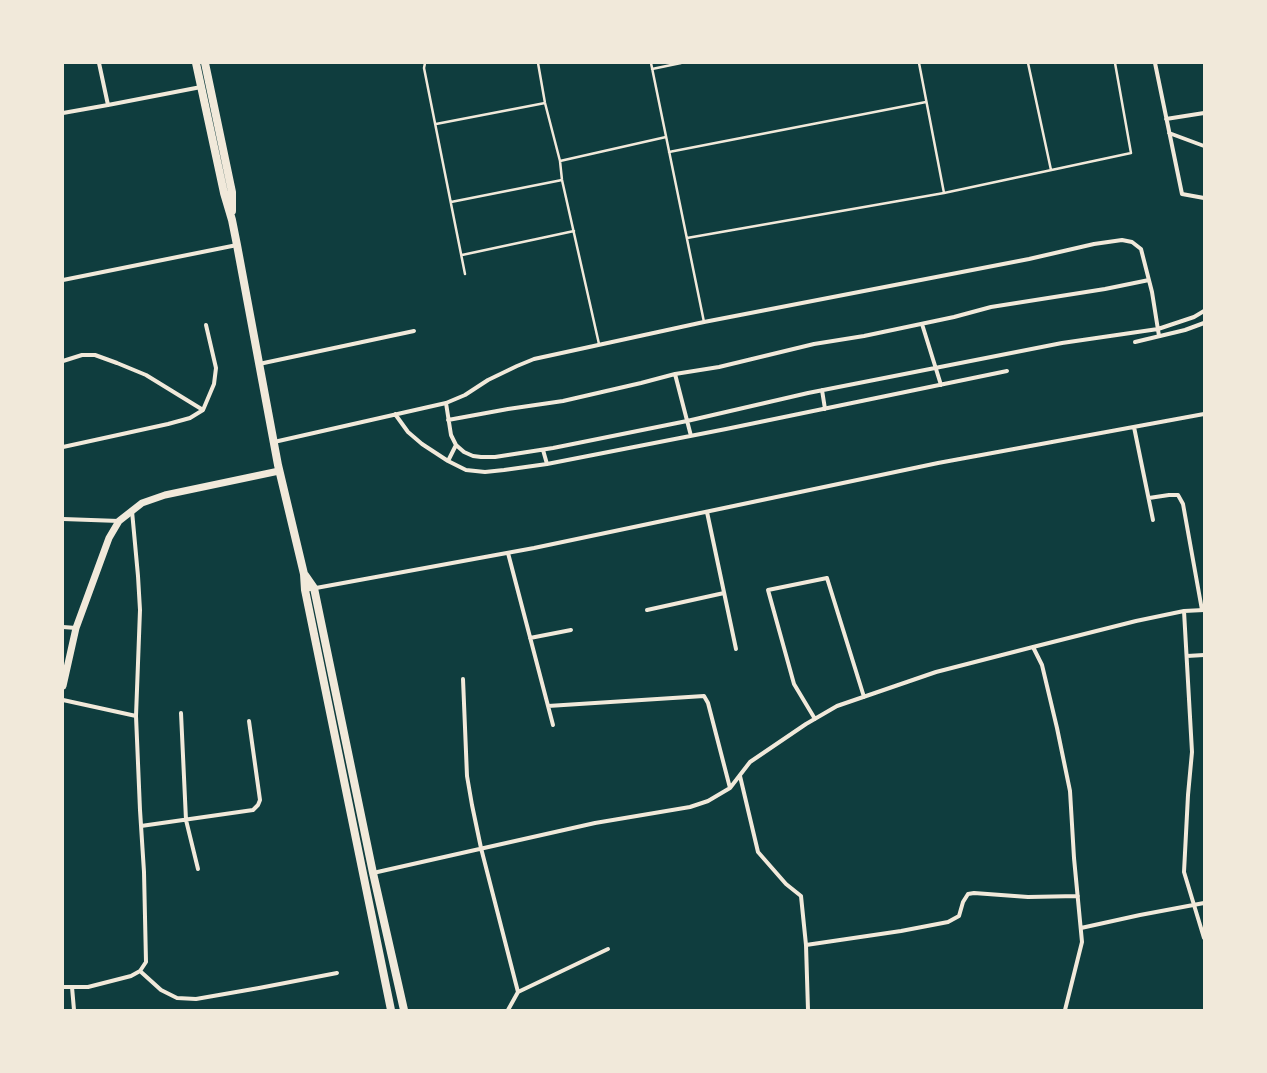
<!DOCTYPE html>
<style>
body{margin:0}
#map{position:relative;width:1267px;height:1073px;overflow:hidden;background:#0f3d3e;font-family:"Alegreya Sans",sans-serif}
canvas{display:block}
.frame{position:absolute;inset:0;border:64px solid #f1e9da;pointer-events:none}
</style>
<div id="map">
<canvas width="1267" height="1073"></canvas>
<div class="frame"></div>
</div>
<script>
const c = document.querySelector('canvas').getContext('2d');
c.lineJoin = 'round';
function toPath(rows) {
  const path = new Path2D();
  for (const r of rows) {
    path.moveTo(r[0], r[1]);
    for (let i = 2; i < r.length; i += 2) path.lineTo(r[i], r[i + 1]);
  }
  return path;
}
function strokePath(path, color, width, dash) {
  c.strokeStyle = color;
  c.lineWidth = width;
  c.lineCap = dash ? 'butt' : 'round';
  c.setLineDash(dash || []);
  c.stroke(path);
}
const service = toPath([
 [425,63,424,68,465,274],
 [538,63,545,103,560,161,562,180,599,344],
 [651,63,704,322],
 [919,63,944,193],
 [1028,63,1051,170],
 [652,69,681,63],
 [436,124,545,103],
 [669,152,926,102],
 [560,161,666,137],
 [451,202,562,180],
 [687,238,944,193,1131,153,1115,63],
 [462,255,574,231]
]);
const minor = toPath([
 [1155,63,1182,194,1204,198],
 [108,105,201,87],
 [63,113,108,105,99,63],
 [1166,119,1204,113],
 [1169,133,1204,146],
 [63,280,237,245],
 [922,324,941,385],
 [1135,342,1185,330,1204,323],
 [63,361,82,355,95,355,117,363,146,375,203,410],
 [259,364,414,331],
 [675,374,691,436],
 [822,390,825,409],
 [446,403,451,435,456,445,464,452,473,456,481,457,495,457,553,448,687,421,808,393,1062,343,1158,329,1194,317,1204,311],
 [395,414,408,432,422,444,448,461,466,470,485,472,504,470,547,464,726,429,1007,371],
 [448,420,508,409,563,401,641,383,675,374,719,367,814,344,864,336,954,317,991,307,1105,289,1149,280],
 [1134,427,1153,520],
 [274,442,446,403,465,395,488,380,517,366,534,359,704,322,1029,259,1094,244,1122,240,1132,242,1141,249,1152,292,1159,336],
 [63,447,168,424,190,418,203,410,214,384,216,368,206,325],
 [543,450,547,464],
 [448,461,456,445],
 [1149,498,1169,495,1178,495,1183,504,1202,610],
 [707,512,736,649],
 [63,519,119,521],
 [508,553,553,725],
 [305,590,534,548,938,463,1204,414],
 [647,610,724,593],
 [1184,611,1192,752,1188,795,1184,872,1204,938],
 [63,627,76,628],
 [530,638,571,630],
 [1033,647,1042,665,1057,728,1070,791,1074,858,1082,942,1065,1010],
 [1187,656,1204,655],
 [463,679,467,776,472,805,481,848,518,992],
 [63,700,136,716],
 [548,706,704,696,708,703,730,788],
 [181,713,186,820,198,869],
 [815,719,794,684,768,590,827,578,864,697],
 [740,776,758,852,786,884,801,896,806,945,808,1010],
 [141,826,253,810,258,805,260,800,249,721],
 [373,873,595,823,690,807,708,801,730,788,750,762,806,724,837,706,936,672,1033,647,1136,621,1184,611,1204,610],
 [1081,928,1140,915,1204,903],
 [806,945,901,931,948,922,959,916,963,902,968,894,974,893,1028,897,1078,896],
 [140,971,161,990,177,998,196,999,259,988,337,973],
 [63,987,88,987,131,976,140,971,146,962,144,872,140,810,136,716,140,610,138,576,132,511],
 [72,987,74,1010],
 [508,1010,518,992,608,949]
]);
const tertiary = toPath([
 [63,686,76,628,109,538,119,521,142,503,165,495,279,471]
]);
const primary = toPath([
 [196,63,224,193,232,220,237,245,278,465,304,574,305,590,391,1010],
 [205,63,232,192,232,211],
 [305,575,314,588,373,873,404,1010]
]);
strokePath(service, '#f1e9da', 2.5);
strokePath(minor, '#f1e9da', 4);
strokePath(tertiary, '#f1e9da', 7);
strokePath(primary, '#f1e9da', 8);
</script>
